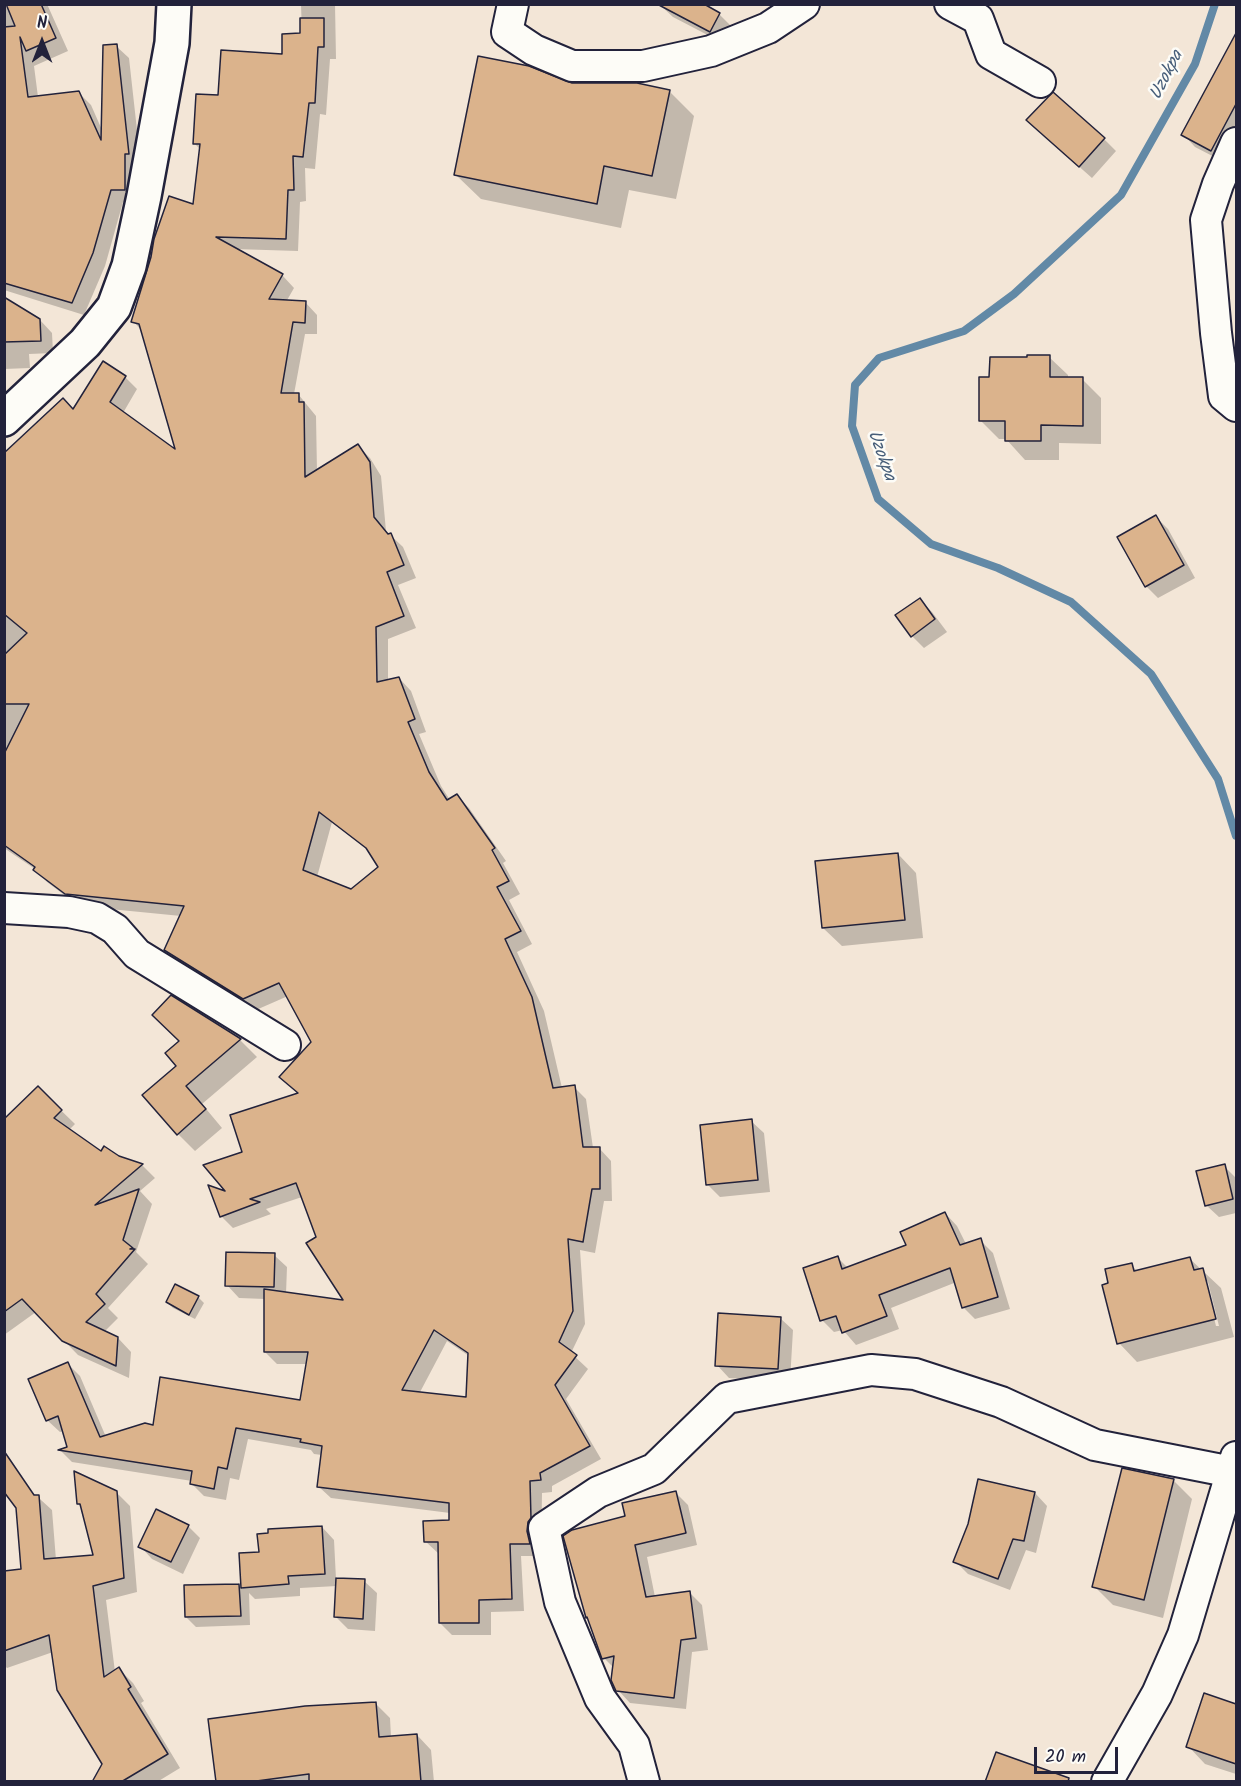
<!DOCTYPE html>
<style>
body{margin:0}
#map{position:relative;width:1241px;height:1786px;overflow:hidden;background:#f3e6d7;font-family:Kalam,sans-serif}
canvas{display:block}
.frame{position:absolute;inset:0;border:6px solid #22223b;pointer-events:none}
.north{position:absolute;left:12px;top:12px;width:60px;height:60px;-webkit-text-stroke:4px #fdfcf7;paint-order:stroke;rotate:0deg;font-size:16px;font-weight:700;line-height:24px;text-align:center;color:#22223b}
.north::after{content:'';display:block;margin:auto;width:21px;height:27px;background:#22223b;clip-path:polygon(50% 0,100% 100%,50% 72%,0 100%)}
.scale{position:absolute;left:1034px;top:1747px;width:84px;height:27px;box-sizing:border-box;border:3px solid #22223b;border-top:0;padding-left:8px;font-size:18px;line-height:21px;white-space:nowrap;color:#22223b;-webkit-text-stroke:4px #fdfcf7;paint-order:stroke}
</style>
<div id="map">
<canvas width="1241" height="1786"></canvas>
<div class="frame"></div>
<div class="north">N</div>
<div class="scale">20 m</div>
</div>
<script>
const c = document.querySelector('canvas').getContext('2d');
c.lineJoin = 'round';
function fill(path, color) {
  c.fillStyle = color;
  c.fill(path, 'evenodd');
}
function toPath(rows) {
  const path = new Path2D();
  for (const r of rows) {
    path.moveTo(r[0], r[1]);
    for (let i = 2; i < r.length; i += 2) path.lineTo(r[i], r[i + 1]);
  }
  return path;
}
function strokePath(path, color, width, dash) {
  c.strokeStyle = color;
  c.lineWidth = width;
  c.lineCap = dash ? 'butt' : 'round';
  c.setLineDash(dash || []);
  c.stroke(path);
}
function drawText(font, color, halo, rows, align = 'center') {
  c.font = font + ' Kalam,sans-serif';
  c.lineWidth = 5;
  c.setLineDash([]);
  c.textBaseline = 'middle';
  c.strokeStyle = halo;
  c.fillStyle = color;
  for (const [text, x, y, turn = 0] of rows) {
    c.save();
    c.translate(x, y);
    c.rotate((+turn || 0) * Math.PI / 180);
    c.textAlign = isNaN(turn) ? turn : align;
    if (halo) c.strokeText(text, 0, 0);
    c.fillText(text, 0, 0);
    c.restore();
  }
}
const shadow = toPath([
 [4,4,8,8,8,4,47,4,68,51,34,66,38,97,79,93,91,105,102,130,116,46,129,58,141,166,137,201,123,202,105,266,84,315,4,290],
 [301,4,335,4,336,59,330,59,326,115,320,114,315,169,305,168,306,201,300,202,298,251,234,249,282,275,294,288,286,302,305,302,317,315,317,334,305,334,294,394,298,394,316,416,317,472,358,446,370,458,381,476,386,531,403,547,416,578,398,585,416,628,388,639,388,681,399,678,411,691,426,732,419,734,441,786,450,800,457,796,469,808,506,861,503,863,520,894,509,900,532,944,517,952,544,1011,562,1088,574,1087,586,1099,593,1148,599,1148,611,1161,612,1201,604,1201,595,1253,580,1250,585,1324,571,1353,588,1369,566,1399,601,1459,552,1486,552,1492,542,1493,541,1556,521,1556,524,1611,491,1612,491,1635,452,1635,440,1623,439,1554,425,1541,450,1521,450,1513,331,1498,318,1486,322,1455,314,1454,311,1450,248,1439,239,1480,230,1478,226,1500,204,1496,191,1483,192,1481,72,1462,61,1451,69,1448,64,1431,60,1432,47,1420,68,1364,80,1376,106,1437,154,1426,301,1402,307,1364,277,1364,265,1352,265,1299,239,1298,227,1285,274,1255,287,1267,286,1294,346,1302,317,1238,302,1197,266,1209,271,1214,233,1228,221,1216,244,1152,300,1094,312,1042,288,996,256,1010,178,962,166,950,181,916,79,906,47,882,35,869,4,848,4,455,125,377,137,389,123,413,178,452,142,331,133,321,194,206,201,150,194,143,219,97,284,56,302,35],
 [332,822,371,853,380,867,351,891,317,877],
 [447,1341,469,1356,468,1399,419,1394],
 [660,5,719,14,732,27,723,43,673,17],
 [1226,56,1236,62,1236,139,1224,162,1195,147,1183,134],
 [571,85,669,91,694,116,676,199,629,190,621,228,481,199,456,175],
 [1040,132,1104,139,1116,151,1092,178],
 [4,299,40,320,52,333,53,353,29,354,30,368,4,369],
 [1049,357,1068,375,1068,379,1082,379,1101,398,1101,444,1059,443,1059,460,1025,460,1006,439,999,439,980,420,991,378],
 [1156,517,1168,529,1195,578,1158,598,1146,586],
 [919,599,932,612,947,632,924,648,912,636],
 [898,854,916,873,923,938,842,946,823,928],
 [171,997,240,1040,257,1057,202,1104,222,1128,195,1151,178,1134,178,1066,181,1041],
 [38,1088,75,1124,69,1130,102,1153,142,1165,155,1178,140,1191,152,1204,136,1252,148,1264,108,1308,118,1318,104,1332,118,1338,131,1352,129,1378,78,1355,36,1312,4,1335,4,1157],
 [751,1121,764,1133,770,1192,720,1197,708,1185],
 [1224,1166,1236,1178,1236,1213,1219,1217,1206,1205],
 [945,1213,957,1226,966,1244,980,1240,993,1253,1010,1309,975,1319,963,1307,954,1283,891,1308,899,1329,856,1345,843,1330,834,1332,822,1320,838,1258,848,1268,908,1246],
 [1190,1259,1221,1288,1234,1337,1137,1362,1119,1343,1110,1284,1131,1265,1138,1272],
 [1204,1278,1208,1282,1219,1326,1216,1326],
 [198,1297,204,1303,195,1319,173,1308,167,1302],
 [780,1318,793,1330,790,1381,729,1378,717,1365],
 [1173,1480,1192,1499,1163,1618,1113,1605,1094,1586],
 [30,1490,52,1510,56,1560,95,1557,83,1508,78,1504,116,1492,130,1506,137,1592,106,1600,115,1672,119,1669,133,1683,144,1701,141,1703,180,1768,157,1782,94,1782,104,1764,53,1652,7,1668,4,1665,4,1573,23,1571],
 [676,1493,688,1505,697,1545,647,1557,655,1597,689,1592,702,1605,708,1650,692,1652,686,1709,630,1703,618,1690,614,1668,604,1658,627,1518],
 [1035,1493,1047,1506,1036,1553,1026,1550,1010,1590,968,1574,955,1561],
 [188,1526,200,1538,183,1574,152,1559,140,1546],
 [322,1527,334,1540,336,1579,364,1581,377,1593,375,1631,348,1629,336,1617,337,1586,300,1588,300,1596,255,1599,249,1593,250,1625,196,1627,186,1617,239,1585,243,1589,240,1555,260,1553],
 [1205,1695,1236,1706,1236,1774,1205,1764,1188,1746],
 [376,1704,390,1718,391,1737,417,1735,431,1750,434,1782,217,1782]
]);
const stream = toPath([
 [1215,4,1195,64,1121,195,1014,294,964,331,879,358,855,385,852,426,878,499,931,544,998,568,1071,602,1151,674,1218,779,1236,836]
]);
const building = toPath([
 [6,4,41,4,56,38,26,51,20,37,28,97,79,91,101,140,103,45,117,44,129,154,125,154,125,190,111,190,93,253,72,303,4,283,4,27,15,26,6,4],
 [657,4,704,4,720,13,710,32,657,4],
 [300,18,324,18,324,47,318,47,315,103,309,103,303,157,293,156,294,190,288,190,286,239,216,237,283,274,269,299,306,301,305,323,293,322,281,393,299,393,299,402,304,402,305,477,358,444,370,462,374,517,388,534,391,533,404,565,387,572,404,616,376,627,377,682,399,677,415,719,408,722,429,772,447,800,457,794,495,848,492,850,509,881,497,887,521,931,505,939,532,997,553,1088,575,1085,583,1147,600,1147,600,1189,592,1189,583,1242,568,1239,573,1311,559,1342,577,1355,555,1385,590,1446,540,1473,541,1480,530,1481,531,1518,528,1522,527,1531,530,1544,510,1544,512,1599,479,1600,479,1623,439,1623,438,1542,424,1542,423,1521,449,1520,449,1503,317,1487,322,1446,300,1442,301,1439,236,1428,227,1469,218,1467,214,1489,190,1484,192,1471,58,1450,67,1447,58,1416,46,1421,28,1379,68,1362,100,1437,145,1423,153,1425,160,1377,300,1400,308,1352,264,1352,264,1289,343,1300,306,1243,316,1237,296,1183,250,1199,260,1202,220,1217,208,1185,225,1191,203,1165,242,1152,230,1115,298,1093,279,1077,311,1042,279,983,243,999,164,950,184,906,65,894,33,870,35,867,4,845,4,754,29,704,4,704,4,655,27,633,4,614,4,453,63,398,73,409,103,361,126,376,110,402,175,449,139,324,131,322,151,257,154,239,169,196,193,204,200,144,193,144,196,94,218,95,221,50,282,54,282,34,300,33,300,18],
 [319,812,366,848,378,867,351,889,303,870,319,812],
 [434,1330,468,1353,466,1397,402,1390,434,1330],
 [1236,33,1236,104,1211,151,1181,135,1236,33],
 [478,56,529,66,572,83,637,83,670,90,652,176,604,166,597,204,454,175,478,56],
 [1053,92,1105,138,1079,167,1026,120,1053,92],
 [4,297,40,319,41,341,4,342,4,297],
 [1027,355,1050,355,1050,377,1083,377,1083,426,1041,425,1041,441,1005,441,1005,421,979,421,979,377,989,377,990,357,1027,357,1027,355],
 [1156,515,1184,565,1145,587,1117,537,1156,515],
 [920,598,935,619,911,637,895,615,920,598],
 [898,853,905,920,822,928,815,861,898,853],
 [171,995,241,1039,186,1086,206,1109,177,1135,142,1095,176,1066,165,1053,179,1041,152,1015,171,995],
 [38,1086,62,1110,54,1118,101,1151,104,1146,119,1156,143,1164,95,1205,139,1189,123,1240,133,1248,130,1249,135,1249,96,1294,105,1304,86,1322,118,1337,116,1366,62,1341,22,1299,4,1312,4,1119,38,1086],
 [752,1119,758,1180,706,1185,700,1125,752,1119],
 [1225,1164,1233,1199,1205,1206,1196,1171,1225,1164],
 [945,1212,960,1245,981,1238,998,1297,962,1308,950,1268,879,1295,887,1316,842,1333,836,1316,820,1321,803,1268,838,1256,842,1269,906,1245,900,1232,945,1212],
 [226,1252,275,1253,274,1287,225,1286,226,1252],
 [1190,1257,1194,1270,1203,1268,1216,1319,1117,1344,1102,1285,1108,1283,1105,1269,1132,1263,1134,1271,1190,1257],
 [175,1284,199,1296,189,1315,166,1302,175,1284],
 [718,1313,781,1317,778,1369,715,1366,718,1313],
 [4,1451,34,1495,39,1495,44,1559,93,1555,80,1504,77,1504,74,1471,117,1491,124,1578,93,1586,104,1677,119,1667,131,1687,128,1689,168,1754,121,1782,92,1782,102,1764,57,1690,49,1635,4,1651,4,1571,21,1569,16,1508,4,1492,4,1451],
 [1122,1468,1174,1479,1144,1600,1092,1587,1122,1468],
 [978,1479,1035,1492,1024,1541,1013,1539,998,1579,953,1562,968,1524,978,1479],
 [676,1491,686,1533,635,1545,646,1597,690,1591,696,1638,681,1640,674,1698,616,1691,611,1680,614,1656,602,1659,587,1617,586,1618,563,1536,572,1530,625,1516,622,1503,676,1491],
 [156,1509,189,1525,171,1562,138,1547,156,1509],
 [322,1526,325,1574,288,1576,289,1584,241,1588,239,1553,259,1552,257,1534,268,1533,268,1529,322,1526],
 [336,1578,365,1579,363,1619,334,1617,336,1578],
 [239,1584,241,1616,185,1617,184,1585,239,1584],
 [1204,1693,1236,1704,1236,1764,1186,1747,1204,1693],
 [376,1702,379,1737,417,1734,421,1782,309,1782,309,1774,249,1782,216,1782,208,1719,305,1706,376,1702],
 [996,1752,1069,1778,1068,1782,985,1782,996,1752]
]);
const minor = toPath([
 [513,4,507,32,534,50,572,66,643,66,711,51,768,28,804,4],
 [950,4,978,19,991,54,1040,82],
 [1236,143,1218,184,1206,220,1216,333,1224,396,1236,406],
 [4,908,69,912,97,918,115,929,137,954,285,1045],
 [644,1782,634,1745,600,1698,560,1602,544,1528,598,1492,654,1469,727,1398,871,1370,915,1374,1001,1402,1095,1445,1232,1472],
 [1107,1782,1157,1694,1183,1635,1236,1457]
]);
const secondary = toPath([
 [4,419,85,343,114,307,129,266,144,196,172,43,174,4]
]);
const waterNames = [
 ["Uzokpa",1168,76,-63],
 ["Uzokpa",880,456,70]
];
fill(shadow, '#0003');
strokePath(stream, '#6289a6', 8);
fill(building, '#dbb38c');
strokePath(building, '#22223b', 1.5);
strokePath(minor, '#22223b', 34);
strokePath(secondary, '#22223b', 38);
strokePath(minor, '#fdfcf7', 30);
strokePath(secondary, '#fdfcf7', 33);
drawText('italic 18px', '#475e79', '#fdfcf7', waterNames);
</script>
